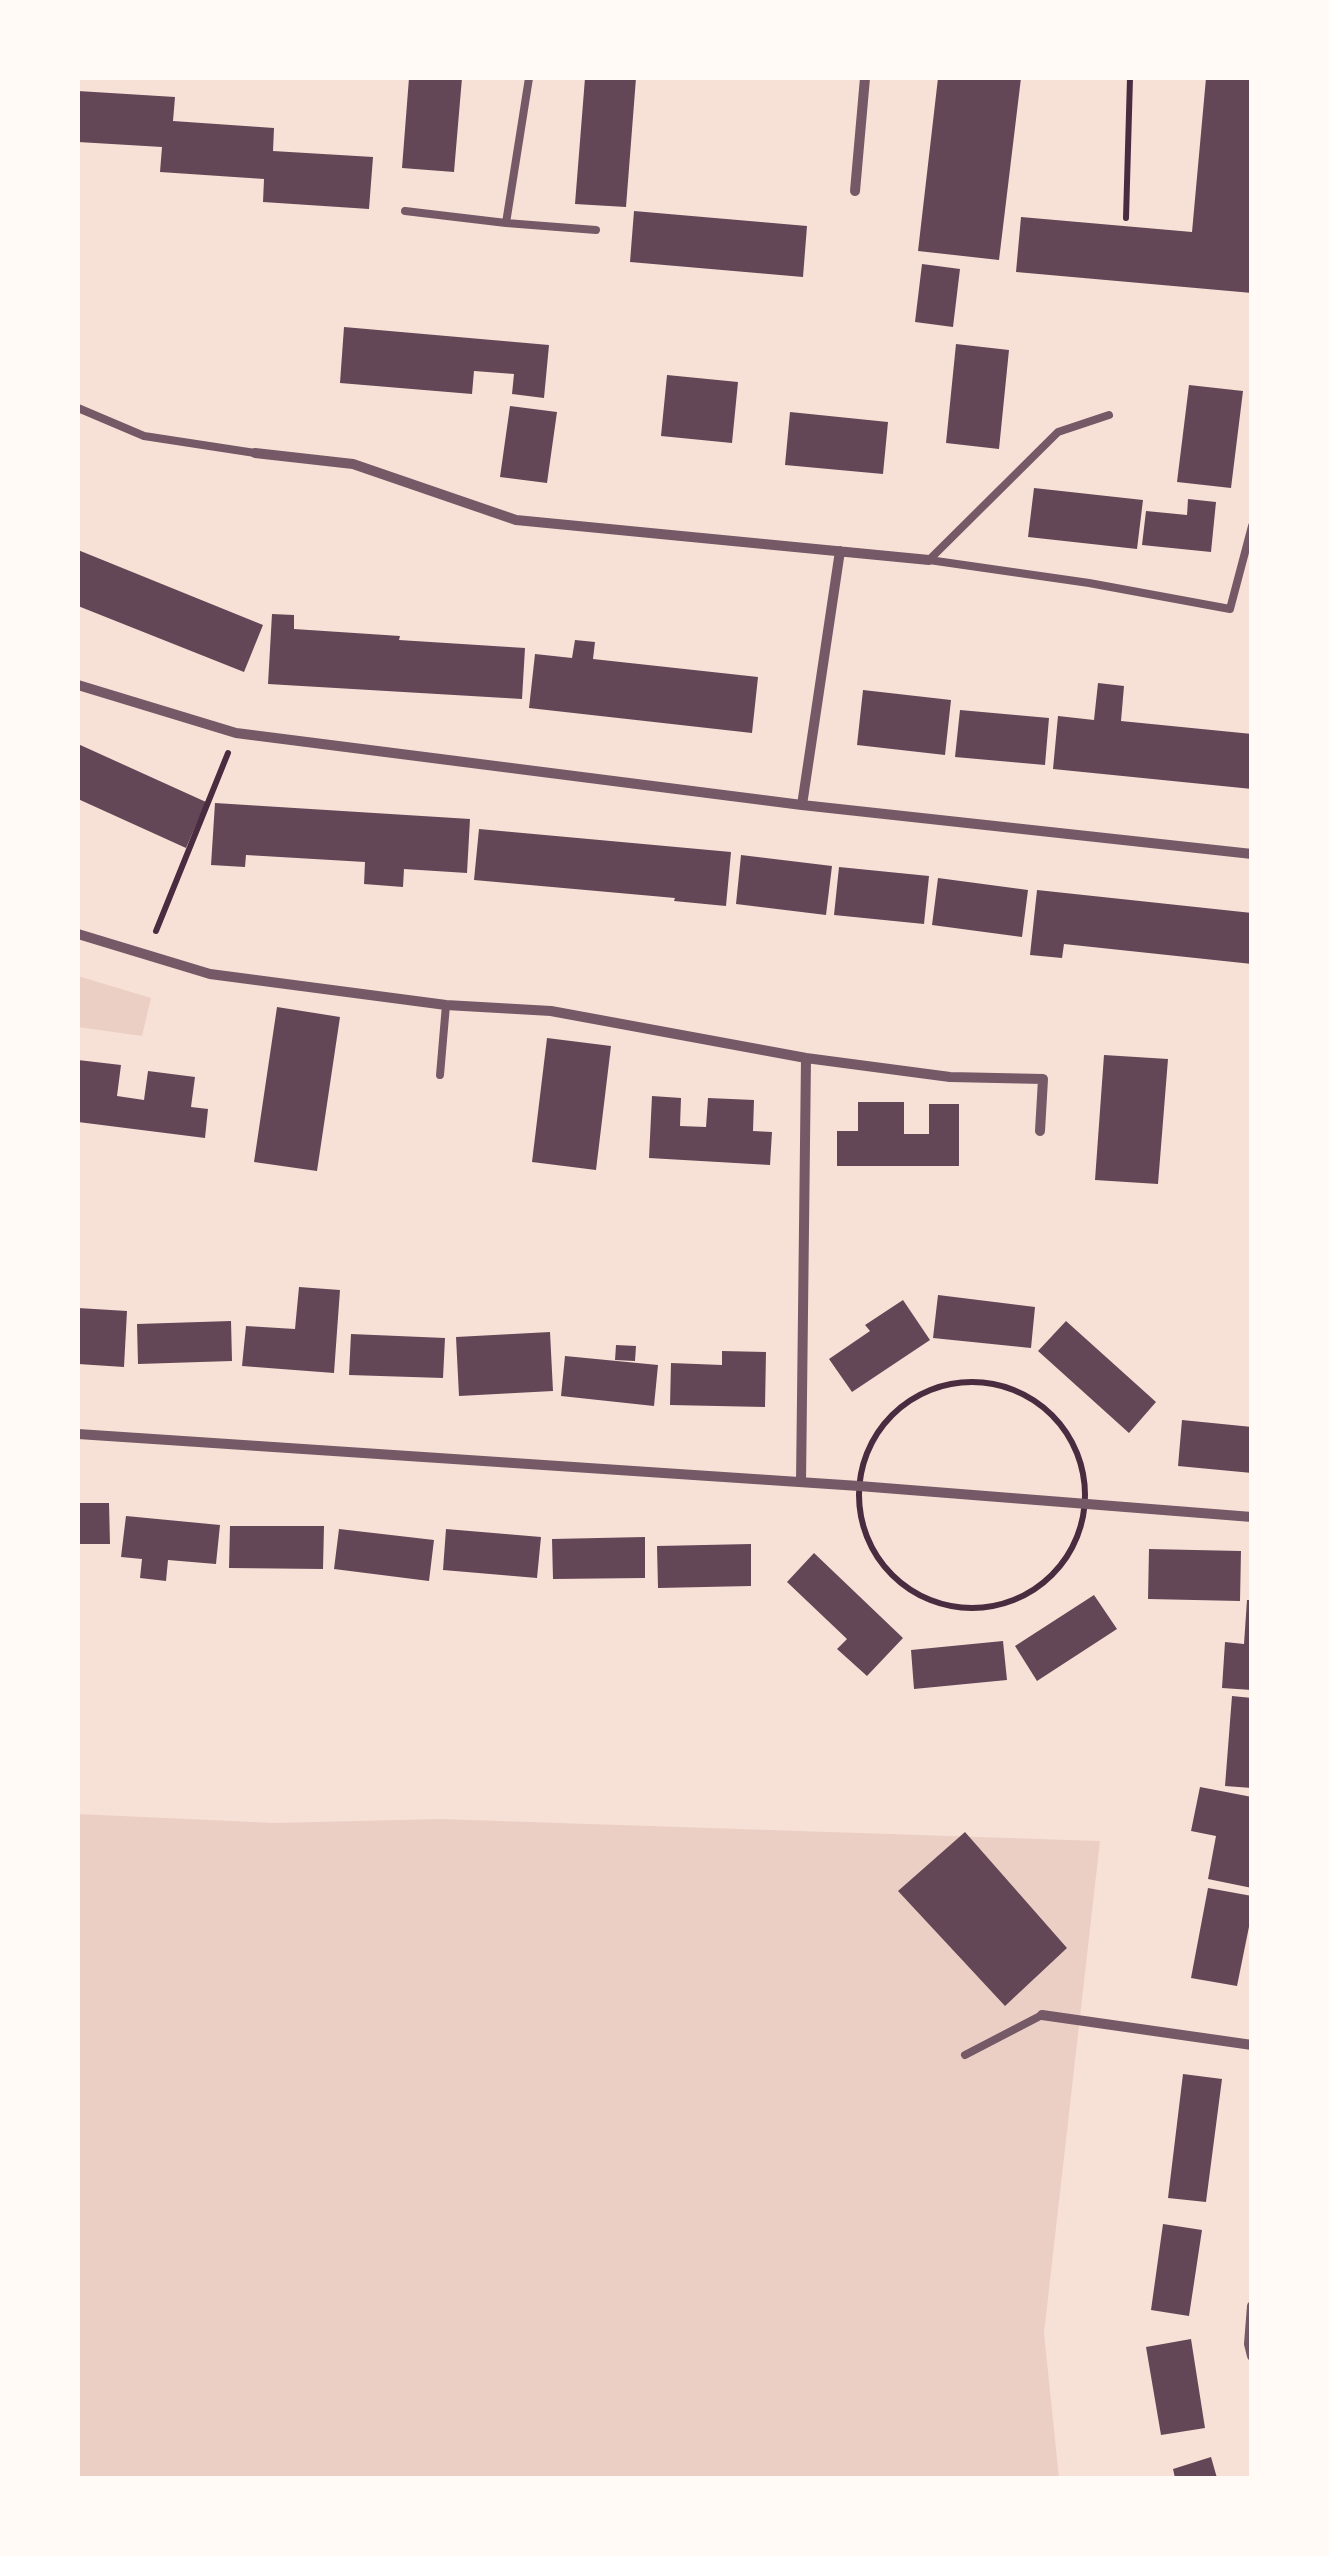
<!DOCTYPE html>
<style>
body{margin:0}
#map{position:relative;width:1329px;height:2556px;overflow:hidden;background:#f7e1d7;font-family:Mulish,sans-serif}
canvas{display:block}
.frame{position:absolute;inset:0;border:80px solid #fffaf5;pointer-events:none}
</style>
<div id="map">
<canvas width="1329" height="2556"></canvas>
<div class="frame"></div>
</div>
<script>
const c = document.querySelector('canvas').getContext('2d');
c.lineJoin = 'round';
function fill(path, color) {
  c.fillStyle = color;
  c.fill(path, 'evenodd');
}
function toPath(rows) {
  const path = new Path2D();
  for (const r of rows) {
    if (r.length === 3) {
      path.moveTo(r[0] + r[2], r[1]);
      path.arc(r[0], r[1], r[2], 0, 2 * Math.PI);
      continue;
    }
    path.moveTo(r[0], r[1]);
    for (let i = 2; i < r.length; i += 2) path.lineTo(r[i], r[i + 1]);
  }
  return path;
}
function strokePath(path, color, width, dash) {
  c.strokeStyle = color;
  c.lineWidth = width;
  c.lineCap = dash ? 'butt' : 'round';
  c.setLineDash(dash || []);
  c.stroke(path);
}
const green = toPath([
 [78,976,151,998,142,1036,78,1027],
 [78,1814,275,1823,440,1819,1100,1841,1044,2333,1059,2478,78,2478]
]);
const building = toPath([
 [409,78,462,78,454,172,402,168],
 [585,78,636,78,626,207,575,204],
 [938,78,1021,78,999,260,918,251],
 [1206,78,1252,78,1252,293,1016,272,1021,217,1192,232],
 [78,91,175,97,173,121,274,128,273,151,373,157,369,209,263,202,264,179,160,172,162,147,78,142],
 [634,211,807,226,803,277,630,262],
 [922,264,960,269,953,327,915,322],
 [344,327,549,345,544,398,512,394,514,374,474,371,472,394,340,383],
 [956,344,1009,350,999,449,946,443],
 [667,375,738,382,732,443,661,436],
 [1189,385,1243,391,1231,488,1177,482],
 [510,406,557,412,547,483,500,477],
 [790,412,888,422,883,474,785,465],
 [1034,488,1143,500,1137,549,1028,537],
 [1188,499,1216,502,1211,552,1142,545,1146,511,1187,515],
 [78,550,263,625,244,672,78,606],
 [272,614,294,615,294,629,400,636,399,640,525,648,522,699,268,684],
 [575,640,595,642,593,659,758,677,752,733,529,708,535,654,572,658],
 [1098,683,1124,686,1121,721,1252,734,1252,789,1053,769,1058,716,1094,720],
 [863,690,951,700,945,755,857,745],
 [960,710,1049,718,1045,765,955,757],
 [78,744,206,802,186,848,78,799],
 [215,803,470,819,467,873,404,869,403,887,364,884,365,862,246,855,245,867,211,865],
 [479,829,731,852,726,906,674,901,675,898,474,880],
 [741,855,832,866,826,915,736,904],
 [839,867,929,876,924,924,834,915],
 [938,878,1028,890,1022,937,932,925],
 [1037,890,1252,913,1252,964,1064,944,1062,958,1030,955],
 [277,1007,340,1017,317,1171,254,1162],
 [547,1038,611,1046,596,1170,532,1162],
 [1104,1055,1168,1059,1158,1184,1095,1180],
 [78,1060,121,1065,117,1096,144,1100,148,1071,195,1077,191,1107,208,1109,205,1138,78,1122],
 [652,1096,681,1098,680,1126,706,1127,708,1098,754,1100,753,1131,772,1132,770,1165,649,1158],
 [858,1102,904,1102,904,1134,929,1134,929,1104,959,1104,959,1166,837,1166,837,1131,858,1131],
 [299,1287,340,1290,334,1373,242,1366,246,1326,295,1329],
 [938,1295,1035,1307,1031,1348,933,1338],
 [903,1300,930,1340,852,1392,829,1359,870,1331,865,1325],
 [78,1308,127,1311,124,1367,78,1364],
 [231,1321,232,1361,138,1364,137,1324],
 [1066,1321,1156,1402,1129,1433,1038,1351],
 [550,1332,553,1391,459,1396,456,1337],
 [351,1334,445,1338,443,1378,349,1375],
 [616,1345,636,1346,635,1361,615,1360],
 [722,1351,766,1352,765,1407,670,1405,671,1363,722,1365],
 [565,1356,658,1365,654,1406,561,1396],
 [1182,1420,1252,1427,1252,1473,1178,1466],
 [78,1503,109,1503,110,1544,78,1544],
 [126,1516,220,1525,216,1564,168,1560,166,1581,140,1578,142,1559,121,1557],
 [230,1526,324,1526,323,1569,229,1568],
 [339,1529,434,1540,429,1581,334,1569],
 [446,1529,541,1537,537,1578,443,1570],
 [645,1537,645,1578,553,1579,552,1539],
 [751,1544,751,1586,658,1588,657,1546],
 [1149,1549,1241,1551,1240,1601,1148,1599],
 [814,1553,903,1638,867,1676,837,1649,847,1639,787,1582],
 [1094,1595,1117,1629,1037,1681,1015,1646],
 [1247,1600,1252,1600,1252,1690,1222,1688,1225,1642,1244,1644],
 [1003,1641,1007,1680,914,1689,911,1650],
 [1232,1696,1252,1698,1252,1788,1225,1786],
 [1200,1787,1252,1797,1252,1888,1208,1879,1216,1836,1191,1831],
 [965,1832,1067,1948,1005,2006,898,1891],
 [1208,1888,1252,1896,1252,1912,1237,1986,1191,1978],
 [1183,2074,1222,2079,1206,2202,1168,2198],
 [1163,2224,1202,2230,1189,2316,1151,2310],
 [1191,2339,1205,2428,1161,2435,1146,2347],
 [1211,2457,1217,2478,1175,2478,1173,2469]
]);
const path = toPath([
 [1126,218,1130,78],
 [156,931,228,753],
 [972,1495,113]
]);
const service = toPath([
 [529,78,506,223,596,230],
 [405,211,506,223],
 [78,408,144,436,255,453],
 [929,560,1089,583,1230,609,1252,526],
 [929,560,1058,432,1109,415],
 [440,1075,446,1005],
 [965,2055,1042,2015]
]);
const minor = toPath([
 [855,191,865,78],
 [255,453,353,464,516,520,929,560],
 [78,685,236,733,802,805,1252,854],
 [802,805,840,551],
 [78,934,210,974,446,1005,551,1011,806,1058,950,1077,1043,1079,1040,1131],
 [78,1434,859,1486,1252,1517],
 [801,1482,806,1058],
 [1042,2015,1252,2045],
 [1252,2306,1249,2344,1252,2356]
]);
fill(green, '#ebcfc5');
fill(building, '#644757');
strokePath(path, '#4a2c40', 6);
strokePath(service, '#755966', 8);
strokePath(minor, '#755966', 10);
</script>
